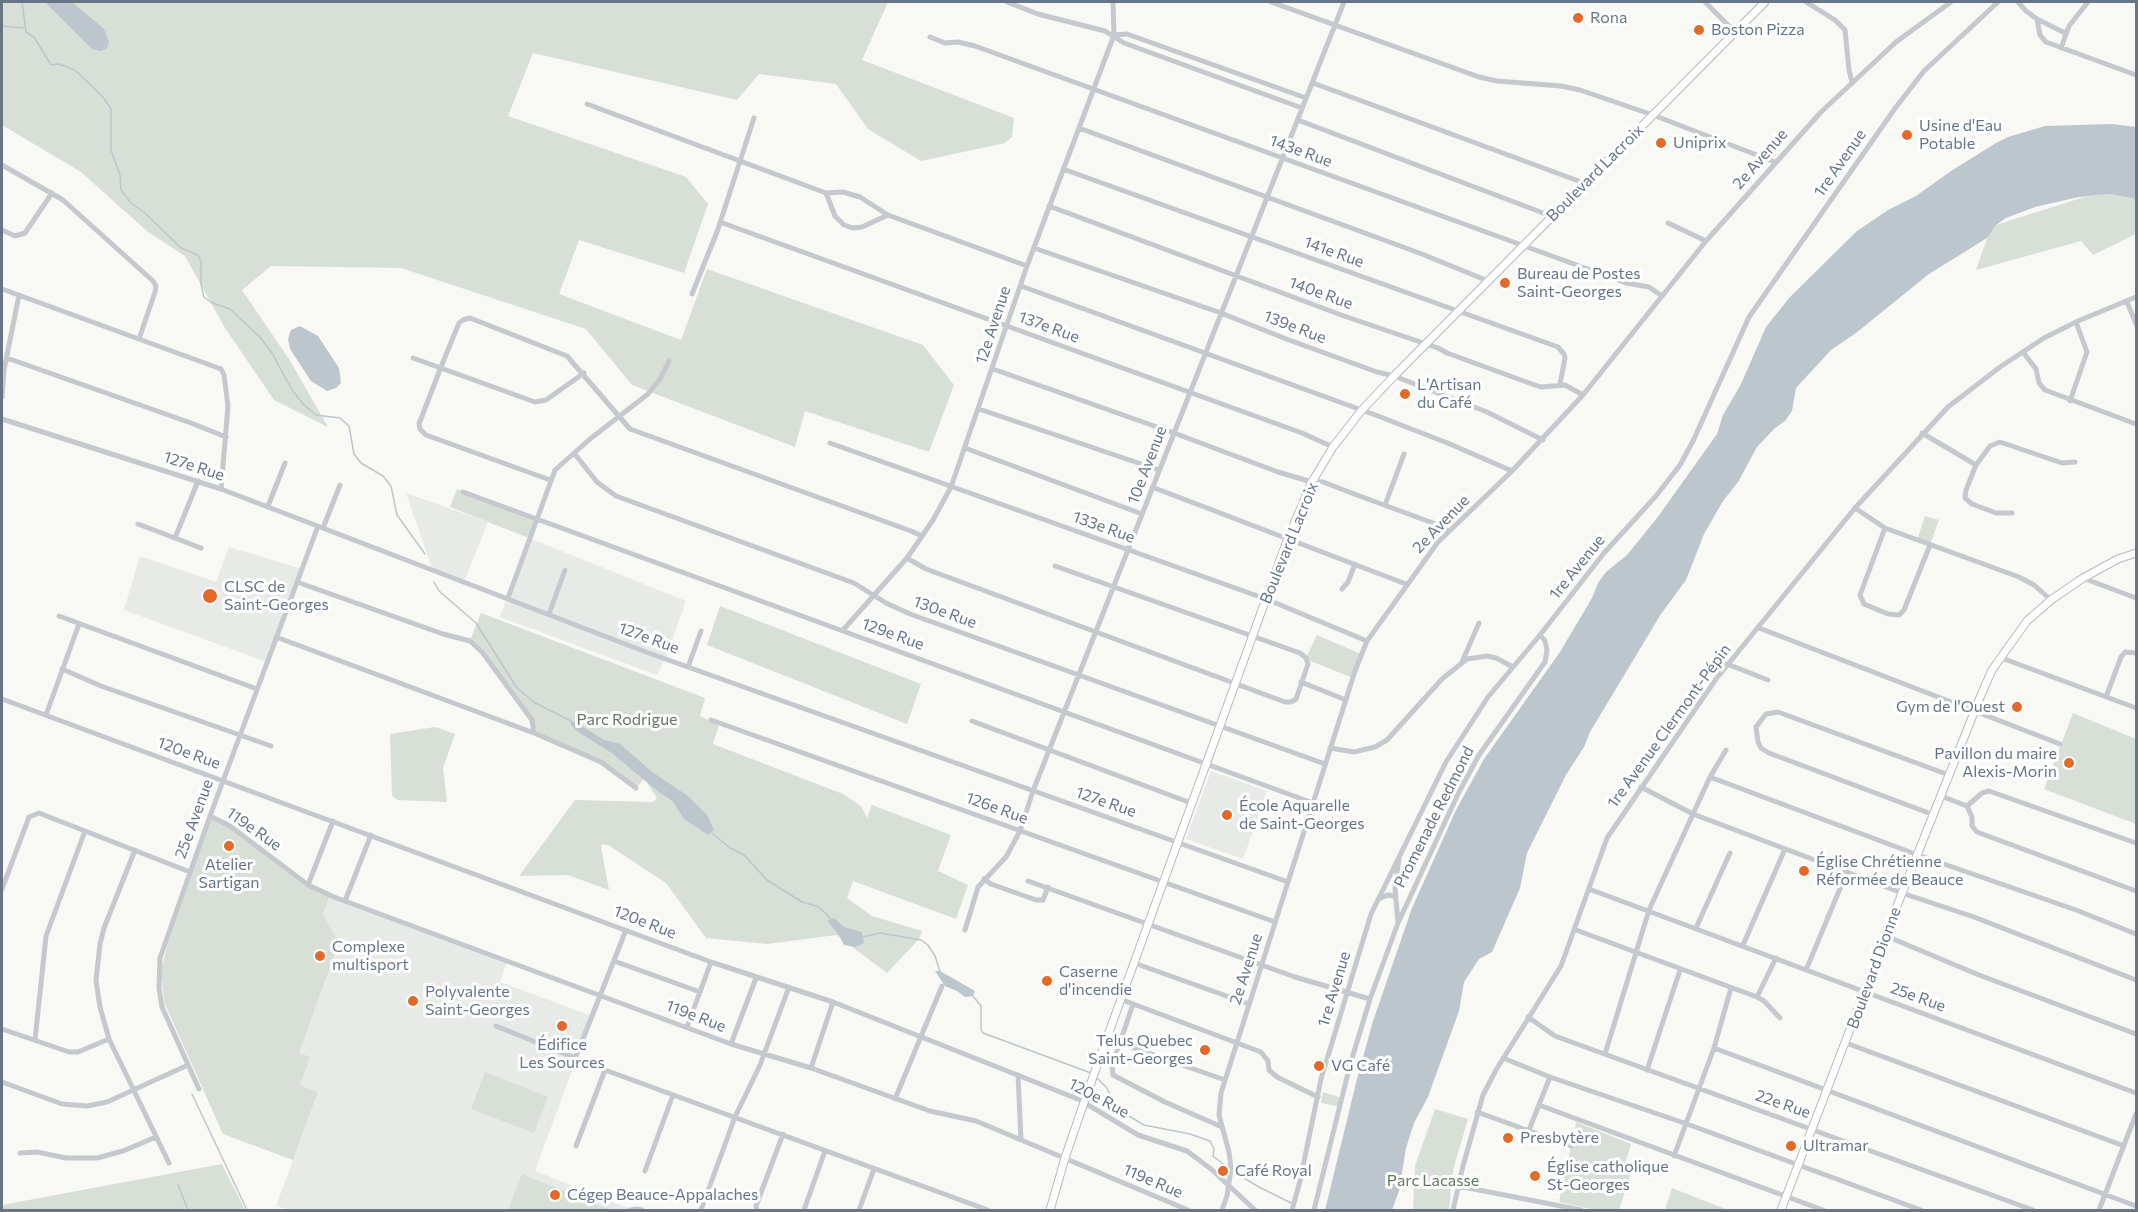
<!DOCTYPE html>
<meta charset="utf-8">
<style>
body{margin:0}
#map{position:relative;width:2138px;height:1212px;overflow:hidden;background:#f8f8f5;font-family:Commissioner,sans-serif}
canvas{display:block}
.frame{position:absolute;inset:0;border:3px solid #677586;pointer-events:none}
</style>
<div id="map">
<canvas width="2138" height="1212"></canvas>
<div class="frame"></div>
</div>
<script>
const c = document.querySelector('canvas').getContext('2d');
c.lineJoin = 'round';
function fill(path, color) {
  c.fillStyle = color;
  c.fill(path, 'evenodd');
}
function toPath(rows) {
  const path = new Path2D();
  for (const r of rows) {
    path.moveTo(r[0], r[1]);
    for (let i = 2; i < r.length; i += 2) path.lineTo(r[i], r[i + 1]);
  }
  return path;
}
function strokePath(path, color, width, dash) {
  c.strokeStyle = color;
  c.lineWidth = width;
  c.lineCap = dash ? 'butt' : 'round';
  c.setLineDash(dash || []);
  c.stroke(path);
}
function drawText(font, color, halo, rows, align = 'center') {
  c.font = font + ' Commissioner,sans-serif';
  c.lineWidth = 6;
  c.setLineDash([]);
  c.textBaseline = 'middle';
  c.strokeStyle = halo;
  c.fillStyle = color;
  for (const [text, x, y, turn = 0] of rows) {
    c.save();
    c.translate(x, y);
    c.rotate((+turn || 0) * Math.PI / 180);
    c.textAlign = isNaN(turn) ? turn : align;
    if (halo) c.strokeText(text, 0, 0);
    c.fillText(text, 0, 0);
    c.restore();
  }
}
const built = toPath([
 [406,493,488,522,464,582,433,571],
 [529,538,686,601,666,657,657,675,500,617],
 [229,547,302,569,267,662,124,610,140,556,216,582],
 [1211,771,1267,791,1243,859,1186,839],
 [330,895,507,961,500,982,592,1016,535,1171,633,1210,289,1210,276,1206,318,1092,300,1085,299,1053,339,943,323,914]
]);
const green = toPath([
 [2,2,888,2,862,60,1014,118,1012,137,1005,143,921,161,868,129,836,84,759,74,737,100,533,53,508,116,686,177,708,204,684,273,579,240,559,294,681,340,707,269,923,345,954,385,929,452,805,411,795,447,632,385,586,329,401,268,271,266,242,290,289,359,328,427,274,400,225,328,185,256,148,232,81,172,2,125],
 [2110,194,2136,199,2136,234,2093,255,2081,241,1976,270,1988,236,1996,225,2084,197],
 [457,489,536,519,529,538,450,507],
 [1925,516,1939,520,1930,545,1917,540],
 [720,606,921,684,907,724,707,645],
 [481,613,705,698,700,716,719,725,713,744,843,794,861,806,867,818,872,805,951,835,938,871,968,885,956,919,853,881,847,898,872,916,922,931,919,939,887,973,851,946,839,935,841,939,836,935,767,944,706,938,666,883,608,845,602,844,601,847,609,890,568,875,519,876,575,800,653,802,657,798,647,783,672,801,684,819,687,795,651,771,636,788,609,766,534,733,534,727,494,667,470,641],
 [1317,635,1361,654,1353,678,1308,660,1306,658],
 [2073,713,2136,739,2136,824,2044,789],
 [435,727,455,734,443,768,447,802,398,800,392,796,390,734],
 [211,819,229,828,305,886,330,895,323,914,339,943,299,1053,310,1057,300,1085,318,1092,293,1160,223,1134,164,1002,161,970,168,943],
 [485,1072,548,1097,534,1133,471,1109],
 [1323,1092,1342,1098,1340,1107,1321,1103],
 [1435,1109,1468,1119,1453,1170,1449,1210,1413,1210,1415,1166],
 [1576,1122,1631,1144,1623,1170,1631,1174,1619,1210,1595,1210,1559,1202],
 [222,1164,245,1210,2,1210,2,1205],
 [522,1174,611,1210,508,1210],
 [1672,1188,1728,1210,1665,1210]
]);
const water = toPath([
 [45,2,72,2,104,29,109,42,107,48,101,51,92,49],
 [2112,124,2136,127,2136,199,2110,194,2079,197,2035,207,2006,218,1996,225,1987,238,1929,274,1856,333,1831,350,1796,388,1792,411,1785,421,1774,429,1757,447,1738,482,1723,501,1704,534,1686,580,1661,614,1590,732,1584,747,1566,775,1527,853,1520,888,1492,952,1479,959,1464,982,1459,1011,1428,1097,1414,1123,1406,1148,1399,1191,1392,1210,1325,1210,1357,1079,1373,1021,1412,908,1456,810,1484,759,1560,652,1592,598,1598,583,1606,572,1627,555,1657,518,1717,434,1723,415,1740,386,1766,327,1790,297,1857,231,1888,210,1916,196,1951,171,1996,143,2008,137,2045,126],
 [300,326,318,336,339,368,341,383,336,388,327,391,311,381,290,349,288,339,291,330],
 [571,721,577,723,604,740,620,744,651,771,687,795,707,815,714,830,708,835,684,819,672,801,656,790,613,754,577,731,571,725],
 [834,918,844,927,862,932,864,943,855,947,844,945,839,935,829,923,828,920],
 [935,971,940,971,975,991,973,996,965,997,957,991,945,986]
]);
const stream = toPath([
 [22,2,26,32,34,37,51,65,59,64,75,70,103,97,111,109,111,150,120,175,121,190,131,203,145,213,181,248,198,255,201,262,201,284,204,297,212,303,230,309,260,337,272,353,292,390,304,405,316,415,340,418,349,426,354,454,361,463,383,476,391,486,397,515,425,554],
 [2,26,24,28],
 [434,582,439,591,476,623,517,688,535,703,571,721],
 [712,833,730,848,744,855,767,880,802,902,819,907,831,919],
 [863,937,880,933,921,940,928,945,935,956,940,972],
 [972,995,981,1006,981,1029,983,1033,1091,1073],
 [1097,1078,1106,1087,1118,1108,1124,1113,1144,1125,1190,1134,1210,1141,1214,1149,1213,1156,1228,1168],
 [192,1094,247,1210],
 [1232,1171,1259,1187,1291,1203],
 [178,1185,188,1210]
]);
const minor = toPath([
 [1007,2,1038,14,1105,31,1124,43,1302,108],
 [1271,2,1479,77,1497,81,1561,86,1580,90,1653,115,1775,162],
 [1705,2,1735,32],
 [1806,2,1835,20,1845,30,1849,70,1852,82],
 [2018,2,2026,11,2037,19,2065,33],
 [2037,19,2040,35,2046,42,2136,75],
 [1114,35,1127,34,1306,98],
 [930,37,945,43,958,42,975,46,1626,283,1649,287,1662,296],
 [2061,48,2069,26,2088,2],
 [1313,83,1584,183],
 [587,104,826,193,843,192,860,197,888,215,1027,266],
 [1298,120,1551,216],
 [1079,128,1422,254,1488,281],
 [2,165,63,200,153,281,156,286,155,292,139,339],
 [1063,169,1558,347,1564,354,1565,358,1560,384],
 [826,193,835,216,844,225,853,228,862,227,888,215],
 [1049,206,1344,316,1438,348,1447,353,1532,384,1541,387,1565,385,1583,395],
 [720,222,1302,433,1333,447],
 [1668,223,1706,241],
 [2,230,15,236,25,233,52,193],
 [1034,248,1221,313,1289,340,1377,372,1394,376,1487,412,1543,440],
 [1021,286,1378,416,1450,444,1512,471],
 [2,289,221,369,224,375,228,406,221,489],
 [692,294,717,232,754,118],
 [2127,302,2136,324],
 [2023,352,2036,369,2039,383,2045,390,2136,424],
 [7,358,191,423,226,437],
 [413,358,535,402,546,400,584,373],
 [993,369,1174,433,1278,472,1312,482,1323,482,1357,495,1441,526,1448,531],
 [2,397,4,370,19,295],
 [2070,401,2087,352,2076,322],
 [979,409,1159,470],
 [2,419,221,489,646,652,1288,882],
 [1922,433,1976,465],
 [830,443,1266,599,1367,641],
 [965,448,1142,514],
 [574,453,597,482,616,496,854,583,886,603,910,614,1325,764],
 [550,480,426,435,420,429,419,424,441,367,459,323,463,320,470,318,567,356,630,429,911,531,922,536],
 [1152,487,1406,584],
 [463,492,1313,803],
 [1385,505,1404,454],
 [268,506,285,463],
 [1855,508,1885,528,2019,577,2034,585,2051,600],
 [2012,513,1996,513,1972,504,1965,498,1966,490,1976,465,1990,446,2000,442,2062,463,2075,462],
 [138,524,201,548],
 [323,528,340,485],
 [1885,528,1860,595,1864,604,1888,614,1899,615,1904,610,1930,545],
 [175,538,198,481],
 [907,558,926,569,1285,702,1291,702,1296,699,1308,664,1306,658,1300,653,1055,566],
 [2083,578,2136,598],
 [297,582,443,634,470,641,482,652,532,720,534,733],
 [1342,589,1348,582,1355,564],
 [508,598,555,470,590,439,648,394,660,379,669,361],
 [549,614,565,570],
 [59,616,257,689],
 [1759,628,2060,744],
 [843,630,907,558,933,520,951,487,1027,266,1114,35,1113,2],
 [276,637,534,733,601,762,636,788],
 [1999,657,2136,708],
 [1462,662,1479,623],
 [1727,664,1768,680],
 [688,667,701,631],
 [62,669,101,686,271,746],
 [1301,682,1346,700],
 [2106,697,2121,657,2125,652,2136,653],
 [2,699,711,962,833,1002,1035,1082,1080,1100,1138,1135,1187,1151,1211,1169,1255,1210],
 [46,715,79,624],
 [711,720,1275,922],
 [972,721,1191,803],
 [1330,748,1354,752,1375,747,1387,740,1442,679,1467,659,1487,656,1496,658,1513,667],
 [1710,777,1918,855,2076,910,2136,934],
 [1641,787,1693,814,1902,893,1974,917,2136,980],
 [1941,796,1967,806,1972,817,1972,826,1977,832,2136,891],
 [1967,806,1982,793,1989,791,2136,843],
 [1934,815,1769,753,1761,748,1758,742,1756,727,1766,714,1778,712,1949,775],
 [210,816,230,826,308,885,334,897,731,1044,811,1068,930,1111,976,1121,1188,1210],
 [135,850,104,928,100,944,96,981,100,1007,109,1039,169,1163],
 [984,879,991,884,1036,900,1043,900,1048,887],
 [1028,881,1295,977,1370,999],
 [308,885,333,821],
 [2,889,29,817,39,813,190,872],
 [1589,889,2136,1093],
 [1378,899,1388,895,1394,896,1396,900],
 [345,901,371,835],
 [1398,922,1395,888,1399,859],
 [1696,928,1730,853],
 [965,930,978,887,1006,857,1020,831,1033,791,1344,2],
 [1576,930,1757,997,1764,1001,1780,1018],
 [1886,936,1979,975,2136,1034],
 [1743,945,1785,849],
 [614,961,700,992],
 [1134,963,1249,1004],
 [1806,970,1847,872],
 [1757,997,1776,958],
 [1120,999,1261,1052,1268,1061,1269,1070,1277,1077,1318,1097],
 [1133,1004,1112,1066,1113,1075,1165,1102,1222,1127],
 [1528,1017,1555,1036,2033,1210],
 [496,1026,605,1070,988,1210],
 [687,1027,711,962],
 [2,1029,69,1052,78,1052,109,1039],
 [35,1040,46,936,85,831],
 [1120,1043,1225,1080],
 [1846,1043,2124,1146],
 [731,1044,756,978],
 [1714,1048,2136,1206],
 [1605,1054,1649,910,1710,777,1726,750],
 [1503,1058,1550,1077,1687,1124,1921,1210],
 [575,1059,626,930],
 [811,1068,833,1002],
 [1647,1070,1680,970],
 [1018,1075,1021,1140],
 [2,1082,62,1104,87,1106,107,1102,188,1065],
 [199,1089,162,1007,159,988,160,958,210,816,318,526],
 [895,1099,942,986],
 [1539,1105,1823,1210],
 [1477,1112,1571,1146],
 [1529,1130,1550,1077],
 [576,1146,605,1070],
 [20,1153,37,1152,66,1158,97,1158,123,1151,156,1137],
 [1674,1156,1714,1048,1731,988],
 [645,1171,673,1095],
 [1458,1186,1581,1210],
 [630,1210,637,1209,642,1210],
 [701,1210,735,1117,760,1065,789,987],
 [757,1210,756,1206,783,1134],
 [804,1210,825,1151],
 [859,1210,874,1169],
 [1222,1210,1227,1196,1231,1169,1229,1152,1219,1115,1221,1093,1355,671,1367,641,1438,542,1512,471,1583,395,1706,241,1821,112,1896,42,1951,2],
 [1292,1210,1300,1181,1321,1079,1371,914,1446,762,1488,697,1540,635,1604,553,1656,496,1680,465,1693,441,1749,317,1896,107,1924,71,1998,2],
 [1314,1210,1350,1065,1370,999,1398,923,1458,794,1479,755,1545,662,1547,650,1545,641,1540,635],
 [1453,1210,1463,1166,1483,1095,1496,1070,1561,966,1607,838,1716,679,1855,508,1948,407,2000,367,2044,338,2078,321,2136,297],
 [2099,1210,2136,1114]
]);
const major = toPath([
 [1100,1057,1288,538,1312,482,1333,447,1361,411,1394,376,1765,2],
 [1050,1210,1065,1158,1079,1117],
 [1781,1210,1902,893,1981,695,1992,670,2027,621,2051,600,2083,578,2118,559,2136,553]
]);
const majorBridge = toPath([
 [1079,1117,1100,1057]
]);
const markers = [
 [1578,18,6,"#e46929"],
 [1699,30,6,"#e46929"],
 [1907,135,6,"#e46929"],
 [1661,143,6,"#e46929"],
 [1505,283,6,"#e46929"],
 [1405,394,6,"#e46929"],
 [210,596,8,"#e46929"],
 [2017,707,6,"#e46929"],
 [2069,763,6,"#e46929"],
 [1227,815,6,"#e46929"],
 [229,846,6,"#e46929"],
 [1804,871,6,"#e46929"],
 [320,956,6,"#e46929"],
 [1047,981,6,"#e46929"],
 [413,1001,6,"#e46929"],
 [562,1026,6,"#e46929"],
 [1205,1050,6,"#e46929"],
 [1319,1066,6,"#e46929"],
 [1508,1138,6,"#e46929"],
 [1791,1146,6,"#e46929"],
 [1223,1171,6,"#e46929"],
 [1535,1176,6,"#e46929"],
 [555,1195,6,"#e46929"]
];
const poiNames = [
 ["Rona",1590,18],
 ["Boston Pizza",1711,30],
 ["Usine d'Eau",1919,126],
 ["Potable",1919,144],
 ["Uniprix",1673,143],
 ["Bureau de Postes",1517,274],
 ["Saint-Georges",1517,292],
 ["L'Artisan",1417,385],
 ["du Café",1417,403],
 ["CLSC de",224,587],
 ["Saint-Georges",224,605],
 ["Gym de l'Ouest",2005,707,"right"],
 ["Pavillon du maire",2057,754,"right"],
 ["Alexis-Morin",2057,772,"right"],
 ["École Aquarelle",1239,806],
 ["de Saint-Georges",1239,824],
 ["Église Chrétienne",1816,862],
 ["Réformée de Beauce",1816,880],
 ["Atelier",229,865,"center"],
 ["Sartigan",229,883,"center"],
 ["Complexe",332,947],
 ["multisport",332,965],
 ["Caserne",1059,972],
 ["d'incendie",1059,990],
 ["Polyvalente",425,992],
 ["Saint-Georges",425,1010],
 ["Telus Quebec",1193,1041,"right"],
 ["Saint-Georges",1193,1059,"right"],
 ["Édifice",562,1045,"center"],
 ["Les Sources",562,1063,"center"],
 ["VG Café",1331,1066],
 ["Presbytère",1520,1138],
 ["Ultramar",1803,1146],
 ["Église catholique",1547,1167],
 ["St-Georges",1547,1185],
 ["Café Royal",1235,1171],
 ["Cégep Beauce-Appalaches",567,1195]
];
const streetNames = [
 ["143e Rue",1301,151,20],
 ["2e Avenue",1760,159,-49],
 ["1re Avenue",1840,163,-55],
 ["Boulevard Lacroix",1595,173,-45],
 ["141e Rue",1334,252,20],
 ["140e Rue",1321,293,20],
 ["12e Avenue",993,325,-72],
 ["137e Rue",1049,327,20],
 ["139e Rue",1295,327,21],
 ["10e Avenue",1147,465,-69],
 ["127e Rue",194,466,18],
 ["2e Avenue",1441,524,-46],
 ["133e Rue",1104,527,20],
 ["Boulevard Lacroix",1289,543,-68],
 ["1re Avenue",1577,567,-51],
 ["130e Rue",945,612,20],
 ["129e Rue",893,634,20],
 ["127e Rue",649,638,20],
 ["1re Avenue Clermont-Pépin",1669,726,-54],
 ["120e Rue",189,753,20],
 ["127e Rue",1106,802,19],
 ["126e Rue",997,808,20],
 ["Promenade Redmond",1434,817,-63],
 ["25e Avenue",194,819,-70],
 ["119e Rue",254,829,35],
 ["120e Rue",645,922,21],
 ["Boulevard Dionne",1874,968,-70],
 ["2e Avenue",1246,969,-72],
 ["1re Avenue",1334,989,-73],
 ["25e Rue",1918,997,20],
 ["119e Rue",696,1016,21],
 ["120e Rue",1099,1098,28],
 ["22e Rue",1783,1104,19],
 ["119e Rue",1153,1181,23]
];
const parkNames = [
 ["Parc Rodrigue",627,720],
 ["Parc Lacasse",1433,1181]
];
fill(built, '#e8eae8');
fill(green, '#d8dfd6');
fill(water, '#bdc6cc');
strokePath(stream, '#bdc6cc', 1.5);
strokePath(major, '#b6babe', 9);
strokePath(minor, '#c5c8cc', 5);
strokePath(major, '#fff', 7);
strokePath(majorBridge, '#b6babe', 9, []);
strokePath(majorBridge, '#fff', 7);
for (const [x, y, r, color] of markers) {
  const dot = new Path2D();
  dot.arc(x, y, r, 0, 2 * Math.PI);
  c.fillStyle = color;
  c.fill(dot);
  strokePath(dot, '#fff', 2);
}
drawText('16px', '#677586', '#fff', poiNames, 'left');
drawText('16px', '#677586', '#fff', streetNames);
drawText('16px', '#647862', '#fff', parkNames);
</script>
